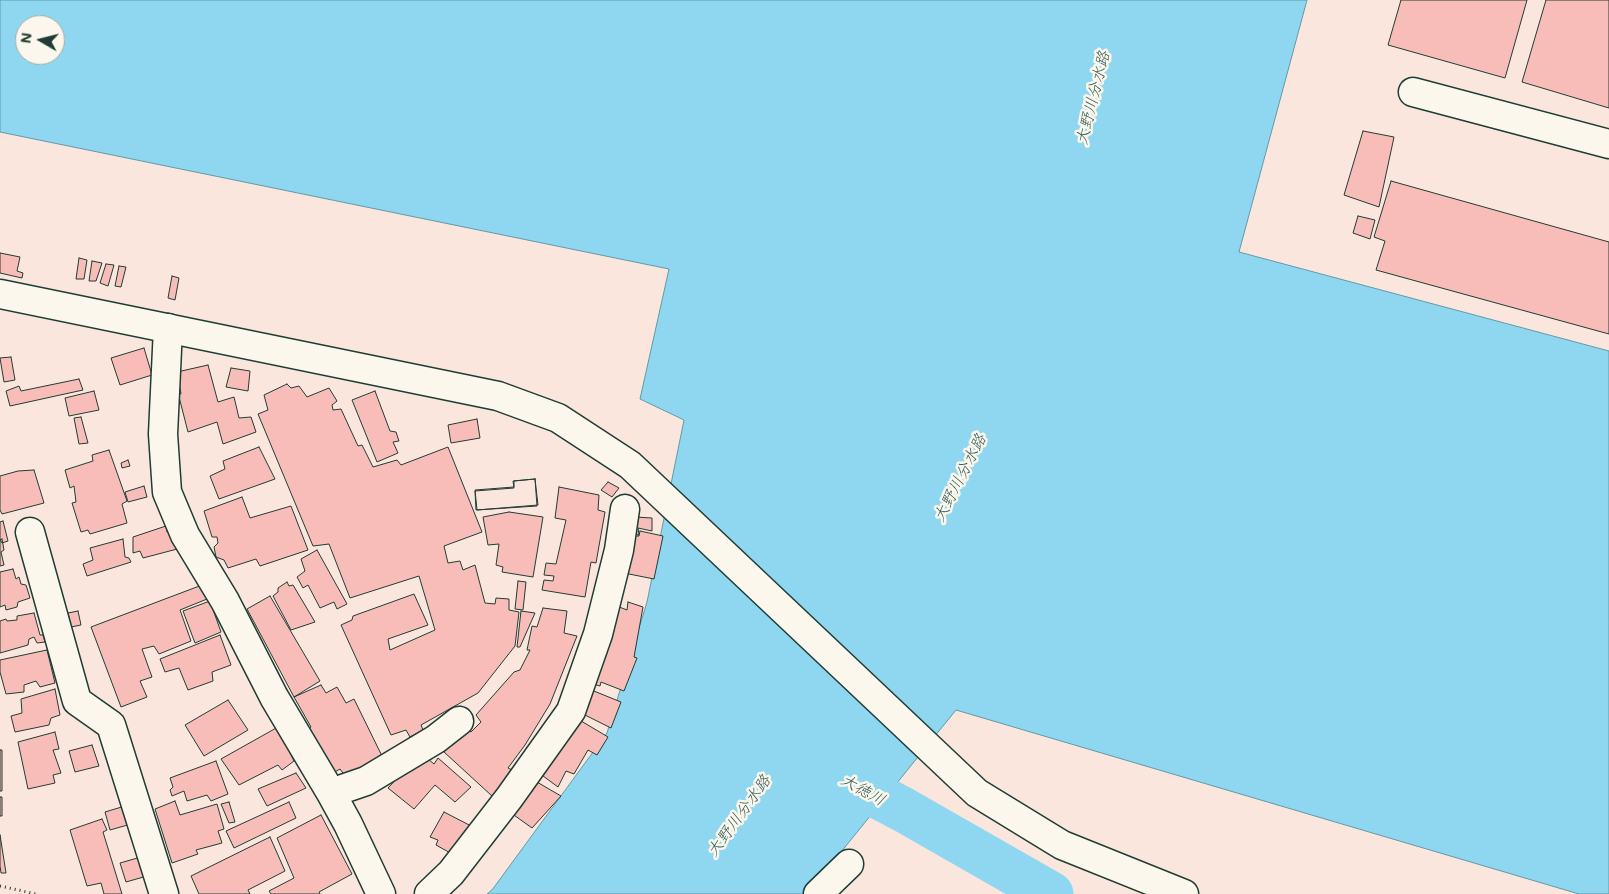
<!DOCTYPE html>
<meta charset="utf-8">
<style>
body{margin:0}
#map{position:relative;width:1609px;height:894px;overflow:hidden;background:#fae6dd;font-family:Mali,sans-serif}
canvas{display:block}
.north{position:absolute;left:15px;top:15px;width:50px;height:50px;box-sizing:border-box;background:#fbf7ec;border:1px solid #a3ada2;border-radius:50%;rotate:278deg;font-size:14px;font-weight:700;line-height:20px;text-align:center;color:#1f3d34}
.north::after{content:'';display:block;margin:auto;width:18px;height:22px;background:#1f3d34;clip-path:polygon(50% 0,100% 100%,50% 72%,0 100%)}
</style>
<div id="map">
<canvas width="1609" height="894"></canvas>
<div class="north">N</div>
</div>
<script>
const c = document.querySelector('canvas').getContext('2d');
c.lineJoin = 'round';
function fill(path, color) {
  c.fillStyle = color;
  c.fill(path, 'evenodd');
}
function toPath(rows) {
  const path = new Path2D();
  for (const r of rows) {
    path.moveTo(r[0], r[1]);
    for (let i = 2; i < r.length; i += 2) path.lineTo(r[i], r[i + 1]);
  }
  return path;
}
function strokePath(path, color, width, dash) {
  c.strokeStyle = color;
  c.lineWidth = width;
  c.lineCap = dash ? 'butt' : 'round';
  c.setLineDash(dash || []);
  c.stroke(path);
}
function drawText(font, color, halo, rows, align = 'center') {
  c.font = font + ' Mali,"Klee One",sans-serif';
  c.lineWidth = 5;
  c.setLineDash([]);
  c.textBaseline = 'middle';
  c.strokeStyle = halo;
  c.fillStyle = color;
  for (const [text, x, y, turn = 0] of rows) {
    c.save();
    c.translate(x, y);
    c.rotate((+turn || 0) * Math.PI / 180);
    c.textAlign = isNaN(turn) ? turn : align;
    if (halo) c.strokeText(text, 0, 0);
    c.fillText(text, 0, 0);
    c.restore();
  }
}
const water = toPath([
 [0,0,1307,0,1239,252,1609,351,1609,894,1579,894,956,710,807,894,487,894,492,890,607,733,647,602,684,420,640,399,669,269,0,132,0,0],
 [25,25,55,25,55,55,25,55,25,25]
]);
const river = toPath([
 [830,771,904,810,1051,894]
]);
const building = toPath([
 [1401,0,1527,0,1505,78,1388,45,1401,0],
 [1546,0,1609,0,1609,108,1522,82,1546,0],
 [1363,131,1394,137,1379,207,1344,195,1363,131],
 [1391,181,1609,242,1609,334,1376,270,1385,241,1374,237,1391,181],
 [1358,216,1375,220,1370,239,1353,233,1358,216],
 [0,253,20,257,17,271,23,273,22,278,0,273,0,253],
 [79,258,87,260,84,279,76,279,79,258],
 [92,261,102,263,96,281,89,281,92,261],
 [106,264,114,265,108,286,100,283,106,264],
 [119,266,126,267,121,287,115,286,119,266],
 [172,276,179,278,175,300,168,298,172,276],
 [144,348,152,375,120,385,111,358,144,348],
 [11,357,15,380,4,382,0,358,11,357],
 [208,365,218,402,234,397,239,418,251,417,256,432,223,444,217,422,188,432,178,393,181,394,177,372,208,365],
 [231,368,250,371,248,391,226,387,231,368],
 [79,379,83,390,10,406,6,391,19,386,21,391,79,379],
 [287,384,291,388,299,386,307,397,329,388,337,401,332,405,333,410,341,409,358,446,362,445,373,467,397,460,401,465,448,447,482,532,444,546,448,563,460,561,463,570,475,565,485,603,495,604,496,598,509,599,509,610,519,612,515,646,478,693,421,725,423,730,410,737,406,730,391,735,341,625,352,620,353,616,414,594,428,625,388,639,390,650,435,630,419,576,350,598,329,544,313,546,258,414,268,410,264,395,287,384],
 [94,391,99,410,69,416,65,398,94,391],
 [375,391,390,431,396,432,399,441,393,442,398,453,377,462,352,400,375,391],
 [81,417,88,443,79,444,74,418,81,417],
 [477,419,480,438,451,443,448,425,477,419],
 [259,447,275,479,219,499,210,476,225,469,223,461,259,447],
 [109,450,127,501,122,504,127,523,90,534,88,530,81,532,72,503,76,502,74,486,70,488,65,470,93,461,92,455,109,450],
 [128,460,130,466,122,468,121,463,128,460],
 [34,470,44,503,2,514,0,510,0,476,18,471,34,470],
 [535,479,537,506,476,510,475,491,514,488,513,481,535,479],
 [535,479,538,505,477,510,475,490,514,487,514,481,535,479],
 [608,482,619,488,612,497,601,490,608,482],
 [144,486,147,497,128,502,125,492,144,486],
 [559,487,599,495,598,510,605,512,596,563,591,562,585,597,542,590,544,580,553,581,554,576,544,575,546,563,556,564,566,520,555,518,559,487],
 [242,497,250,518,291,506,308,550,260,566,256,559,228,568,224,560,216,557,214,547,218,543,217,537,212,537,204,511,242,497],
 [509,512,543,517,533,577,502,572,503,567,496,565,499,544,488,545,483,517,509,512],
 [635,517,652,518,652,531,638,528,639,535,633,534,635,517],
 [3,521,8,541,2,543,0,539,0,522,3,521],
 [166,526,167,532,172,532,181,548,143,558,140,551,133,553,133,537,166,526],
 [640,531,663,536,654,579,624,573,633,536,639,536,640,531],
 [2,539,4,550,1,552,4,565,0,566,0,540,2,539],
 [123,539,125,557,129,558,131,562,87,576,83,564,93,560,90,548,123,539],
 [317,550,347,604,337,609,334,602,320,608,308,585,303,588,297,577,305,571,301,559,317,550],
 [13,569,16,579,19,577,21,584,26,585,30,598,18,602,17,607,6,610,5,605,0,607,0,572,13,569],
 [518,581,526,582,523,610,515,609,518,581],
 [287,582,289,586,293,585,315,622,291,630,273,596,278,592,278,588,287,582],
 [202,585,207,599,180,610,191,641,159,654,154,646,142,649,152,677,140,681,147,697,121,707,91,627,202,585],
 [270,596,320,681,294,697,247,609,270,596],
 [210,601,221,632,195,643,183,611,210,601],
 [628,602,643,607,634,657,637,658,624,691,601,682,600,686,586,682,609,603,627,610,628,602],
 [543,608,567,611,564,633,577,636,550,704,525,745,508,768,512,770,492,796,444,752,465,728,471,732,481,722,476,715,514,672,520,670,530,650,527,650,532,626,537,627,543,608],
 [78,611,81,625,71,627,68,613,78,611],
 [521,611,535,613,520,647,517,647,521,611],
 [34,613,40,635,43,635,45,642,37,643,34,637,29,639,28,645,0,653,0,621,6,619,7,621,17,620,17,616,34,613],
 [220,635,231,665,212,672,213,681,188,690,179,668,165,672,160,659,220,635],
 [47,650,55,683,40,687,36,681,24,685,24,692,6,694,0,672,0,660,47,650],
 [321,685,326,693,337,687,346,703,354,699,382,756,345,776,340,769,333,773,307,729,311,727,294,697,321,685],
 [584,687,621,702,611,728,577,711,584,687],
 [55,689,60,715,51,718,49,725,15,732,11,716,22,713,21,699,55,689],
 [228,700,248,730,204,756,185,725,228,700],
 [566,712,608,737,597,755,588,750,574,774,566,771,558,787,535,770,566,712],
 [278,727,294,761,282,770,278,765,239,785,221,759,278,727],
 [55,732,59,749,53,750,61,773,53,775,55,783,28,789,18,742,55,732],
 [92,745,99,766,75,772,69,751,92,745],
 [0,750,2,750,2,791,0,791,0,750],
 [421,753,434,764,438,758,471,787,455,802,435,785,414,809,388,788,421,753],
 [216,761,228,794,211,801,207,795,187,801,184,791,172,796,170,790,173,787,170,778,216,761],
 [296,773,306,788,267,806,258,789,296,773],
 [530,778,561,796,532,828,507,810,530,778],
 [0,797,2,797,2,816,0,816,0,797],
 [175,801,180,815,217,804,224,829,218,831,222,843,196,850,198,854,172,863,155,809,175,801],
 [229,802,235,822,229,823,221,804,229,802],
 [289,802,296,818,234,848,226,831,289,802],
 [125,806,131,824,110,830,105,812,125,806],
 [444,812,473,827,454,855,436,845,438,840,430,837,444,812],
 [321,815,352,874,319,892,320,894,271,894,269,891,294,878,277,838,321,815],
 [102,819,107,830,103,832,122,894,104,894,101,883,87,886,70,830,102,819],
 [0,835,6,873,1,873,0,866,0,835],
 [270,837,285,871,248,890,250,894,199,894,191,876,270,837],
 [141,857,147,876,126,882,120,863,141,857]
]);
const path = toPath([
 [0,886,36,894]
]);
const minor = toPath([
 [168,328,163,434,167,492,185,535,225,601,274,697,331,793,348,824,381,894],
 [30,532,77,701,111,725,164,894],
 [331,793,366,781,436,739,459,721],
 [429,894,451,873,509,798,571,711,598,634,619,550,625,509],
 [818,894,849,864]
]);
const tertiary = toPath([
 [1413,92,1609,144],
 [0,294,498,396,558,418,630,465,977,793,1062,845,1184,894]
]);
const waterNames = [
 ["大野川分水路",1093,98,-76],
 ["大野川分水路",960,478,-63],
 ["大徳川",863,790,29],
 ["大野川分水路",739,816,-54]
];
fill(water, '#8fd7f1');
strokePath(water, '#6299a5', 1);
strokePath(river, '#8fd7f1', 45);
fill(building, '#f9bdb9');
strokePath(building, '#1f3d34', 1);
strokePath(minor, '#1f3d34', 31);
strokePath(tertiary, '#1f3d34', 31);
strokePath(path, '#1f3d34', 3, [1, 4]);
strokePath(minor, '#fbf7ec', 28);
strokePath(tertiary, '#fbf7ec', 28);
drawText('italic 16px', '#355c5a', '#fbf7ec', waterNames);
</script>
